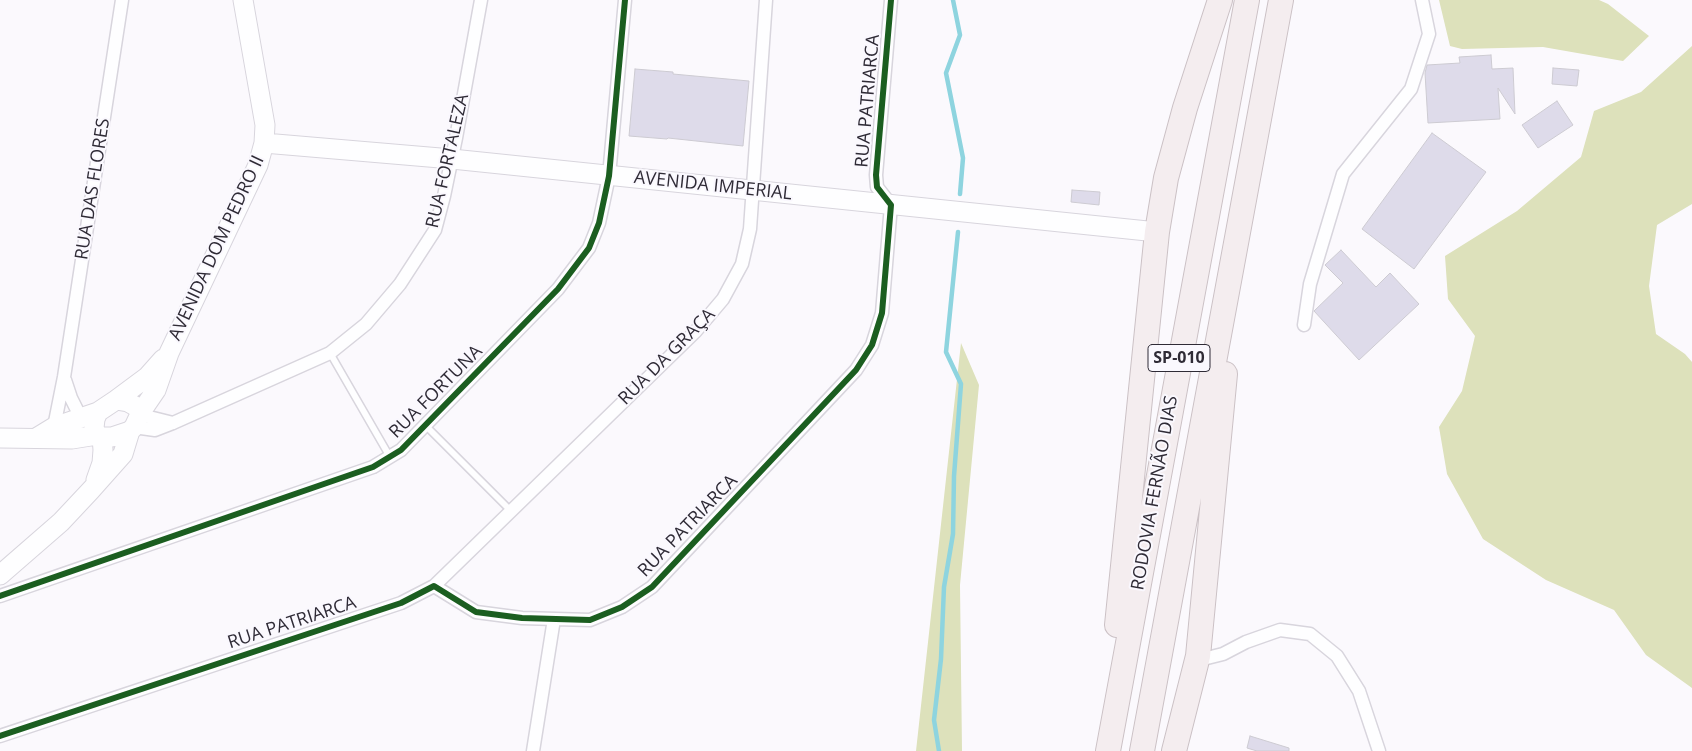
<!DOCTYPE html>
<meta charset="utf-8">
<style>
body{margin:0}
canvas{display:block;background:#fbf9fd}
</style>
<canvas width="1692" height="751"></canvas>
<script>
const c = document.querySelector('canvas').getContext('2d');
c.lineJoin = 'round';
function fill(path, color) {
  c.fillStyle = color;
  c.fill(path, 'evenodd');
}
function toPath(rows) {
  const path = new Path2D();
  for (const r of rows) {
    path.moveTo(r[0], r[1]);
    for (let i = 2; i < r.length; i += 2) path.lineTo(r[i], r[i + 1]);
  }
  return path;
}
function strokePath(path, color, width, dash) {
  c.strokeStyle = color;
  c.lineWidth = width;
  c.lineCap = dash ? 'butt' : 'round';
  c.setLineDash(dash || []);
  c.stroke(path);
}
function drawText(font, color, halo, rows, align = 'center') {
  c.font = font + ' "Open Sans",sans-serif';
  c.lineWidth = 4;
  c.setLineDash([]);
  c.textBaseline = 'middle';
  c.strokeStyle = halo;
  c.fillStyle = color;
  for (const [text, x, y, turn = 0] of rows) {
    c.save();
    c.translate(x, y);
    c.rotate((+turn || 0) * Math.PI / 180);
    c.textAlign = isNaN(turn) ? turn : align;
    if (halo) c.strokeText(text, 0, 0);
    c.fillText(text, 0, 0);
    c.restore();
  }
}
const forest = toPath([
 [1439,0,1599,0,1608,4,1649,36,1623,61,1543,47,1462,49,1450,46],
 [1692,46,1692,204,1657,225,1649,286,1656,334,1685,354,1692,362,1692,688,1646,655,1614,610,1546,580,1483,539,1447,474,1439,427,1462,391,1475,336,1448,299,1445,256,1517,211,1581,157,1594,111,1641,92],
 [961,343,979,385,960,585,962,751,916,751]
]);
const stream = toPath([
 [953,0,960,35,946,73,963,158,960,194],
 [939,751,934,720,941,659,944,587,953,534,954,476,961,384,946,352,958,232]
]);
const building = toPath([
 [1491,55,1492,69,1513,68,1515,114,1498,88,1500,119,1428,123,1425,73,1427,65,1460,63,1459,57,1491,55],
 [1553,68,1579,70,1577,86,1552,84,1553,68],
 [635,69,673,72,673,74,749,81,743,146,668,138,667,139,629,136,635,69],
 [1557,101,1573,125,1538,148,1522,125,1557,101],
 [1432,133,1486,172,1414,269,1362,229,1432,133],
 [1072,190,1100,192,1099,205,1071,202,1072,190],
 [1341,250,1376,287,1390,273,1419,304,1359,360,1314,311,1343,283,1325,265,1341,250],
 [1250,736,1289,748,1289,751,1257,751,1247,748,1250,736]
]);
const lane = toPath([
 [330,353,390,457],
 [426,426,511,511]
]);
const street = toPath([
 [1304,325,1310,284,1343,174,1411,89,1429,34,1422,0],
 [65,380,71,398,81,418],
 [141,415,173,423],
 [54,427,64,377,122,0],
 [134,427,155,430,173,423,330,353,366,324,400,284,435,230,444,196,456,138,481,0],
 [434,586,695,332,723,299,742,264,750,229,766,0],
 [0,596,373,467,401,450,558,289,589,248,599,223,609,176,625,0],
 [1198,656,1207,658,1223,654,1246,642,1280,630,1310,634,1337,656,1359,691,1379,751],
 [0,736,401,603,434,586,476,612,522,618,590,620,622,607,652,587,856,370,872,345,882,313,891,205,877,187,876,175,891,0],
 [533,751,554,619]
]);
const secondary = toPath([
 [243,0,265,125,264,143,452,159,1157,232],
 [116,400,147,377,163,359],
 [141,412,156,390,169,353,258,165,264,143],
 [0,438,72,439,97,435],
 [36,438,54,427,98,412,116,400,128,402,135,406,141,412,134,427,130,431,112,437,102,437,97,435,94,428,95,419,98,412],
 [96,480,102,463,103,450,102,437],
 [0,575,61,522,91,490,123,454,130,431]
]);
const highway = toPath([
 [1117,625,1157,232,1166,178,1185,108,1220,0],
 [1108,751,1247,0],
 [1142,751,1281,0],
 [1174,751,1198,656,1225,374]
]);
const cycleway = toPath([
 [0,596,373,467,401,450,558,289,589,248,599,223,609,176,625,0],
 [0,736,401,603,434,586,476,612,522,618,590,620,622,607,652,587,856,370,872,345,882,313,891,205,877,187,876,175,891,0]
]);
const shields = [
 [1179,358,62]
];
const shieldNames = [
 ["SP-010",1179,358]
];
const streetNames = [
 ["RUA PATRIARCA",868,101,-85],
 ["RUA FORTALEZA",448,161,-77],
 ["AVENIDA IMPERIAL",713,186,6],
 ["RUA DAS FLORES",93,189,-81],
 ["AVENIDA DOM PEDRO II",217,248,-65],
 ["RUA DA GRAÇA",667,357,-45],
 ["RUA FORTUNA",436,392,-45],
 ["RODOVIA FERNÃO DIAS",1155,493,-80],
 ["RUA PATRIARCA",688,526,-46],
 ["RUA PATRIARCA",292,623,-18]
];
fill(forest, '#dde1bb');
strokePath(stream, '#8ed4df', 4.5);
fill(building, '#dedbea');
strokePath(building, '#cdcbd2', 1);
strokePath(lane, '#d8d5dd', 9);
strokePath(street, '#d8d5dd', 15);
strokePath(secondary, '#d8d5dd', 21);
strokePath(highway, '#cbc1c5', 26);
strokePath(lane, '#fefeff', 6);
strokePath(street, '#fefeff', 12);
strokePath(secondary, '#fefeff', 19);
strokePath(highway, '#f4edef', 24);
strokePath(cycleway, '#1b5e20', 6);
for (const [x, y, w] of shields) {
  const box = new Path2D();
  box.roundRect(x - w / 2, y - 13.5, w, 27, 4);
  c.fillStyle = '#faf8fe';
  c.fill(box);
  strokePath(box, '#2f2b36', 1);
}
drawText('bold 16px', '#2f2b36', null, shieldNames);
drawText('18px', '#2f2b36', '#faf8fe', streetNames);
</script>
